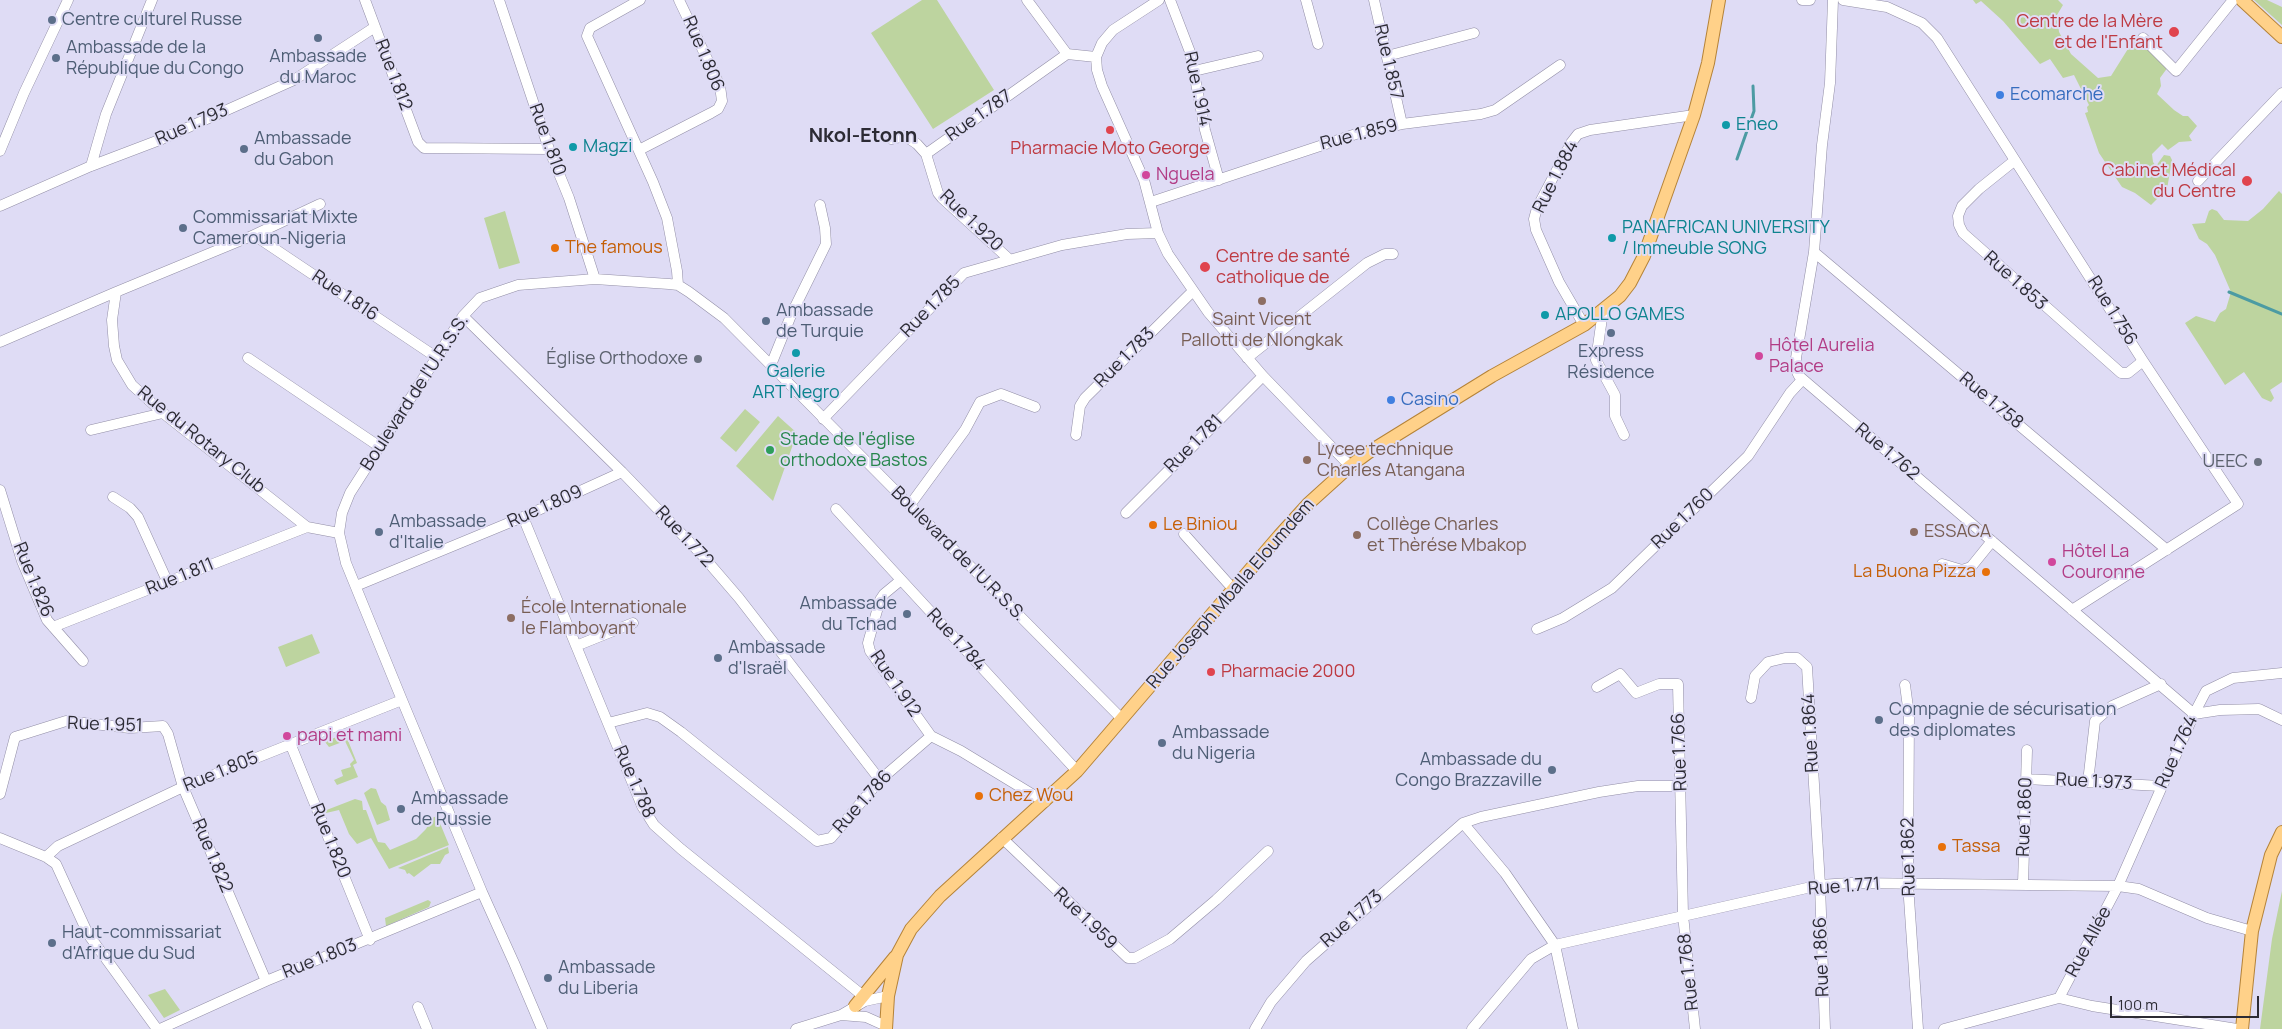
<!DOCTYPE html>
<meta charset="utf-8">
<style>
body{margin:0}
#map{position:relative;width:2282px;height:1029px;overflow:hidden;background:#dfdcf5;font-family:Manrope,sans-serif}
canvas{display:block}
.scale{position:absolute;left:2110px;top:996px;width:149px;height:22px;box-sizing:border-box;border:2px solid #2c2b34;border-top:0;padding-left:6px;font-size:15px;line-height:18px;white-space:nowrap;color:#2c2b34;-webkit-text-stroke:4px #dfdcf5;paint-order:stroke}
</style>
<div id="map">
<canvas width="2282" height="1029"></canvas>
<div class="scale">100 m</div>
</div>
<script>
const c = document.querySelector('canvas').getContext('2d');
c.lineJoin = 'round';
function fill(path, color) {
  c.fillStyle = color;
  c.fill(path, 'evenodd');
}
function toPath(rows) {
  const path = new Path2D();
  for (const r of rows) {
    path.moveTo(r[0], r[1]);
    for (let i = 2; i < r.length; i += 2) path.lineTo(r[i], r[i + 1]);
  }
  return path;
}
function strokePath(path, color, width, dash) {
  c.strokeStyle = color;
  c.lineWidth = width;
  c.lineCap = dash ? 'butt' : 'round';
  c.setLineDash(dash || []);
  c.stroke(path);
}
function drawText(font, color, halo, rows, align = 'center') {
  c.font = font + ' Manrope,sans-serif';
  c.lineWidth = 4;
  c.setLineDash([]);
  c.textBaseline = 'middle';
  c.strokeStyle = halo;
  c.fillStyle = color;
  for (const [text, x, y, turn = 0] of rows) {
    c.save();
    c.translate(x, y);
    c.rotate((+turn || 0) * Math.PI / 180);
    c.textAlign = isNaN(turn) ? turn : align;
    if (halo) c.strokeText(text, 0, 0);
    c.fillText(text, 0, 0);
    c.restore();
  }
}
const green = toPath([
 [922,0,937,0,994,90,933,129,871,33],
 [1973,0,2058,0,2063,5,2057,15,2059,32,2071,54,2098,78,2111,76,2136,36,2168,67,2160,78,2161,86,2157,94,2174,110,2183,116,2188,116,2197,126,2189,136,2192,141,2179,142,2168,150,2162,144,2152,154,2153,162,2156,166,2164,155,2170,156,2172,160,2167,189,2151,205,2135,193,2122,187,2099,153,2085,113,2088,112,2087,107,2089,105,2074,75,2063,78,2050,59,2040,64,2003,21,1981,1,1976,4],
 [2254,0,2267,0,2282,7,2282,25],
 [2279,191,2282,194,2282,382,2270,390,2274,398,2271,402,2262,398,2244,372,2225,385,2185,323,2196,316,2215,322,2220,313,2226,309,2231,292,2215,255,2207,244,2199,239,2192,224,2205,223,2209,211,2212,209,2217,211,2224,220,2248,221,2263,209],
 [505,211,520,263,499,269,484,218],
 [745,409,760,422,736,452,720,438],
 [778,416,797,433,773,501,736,466],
 [312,634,320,653,286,667,278,647],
 [345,733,357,763,353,765,358,777,337,785,334,780,343,776,341,770,351,767,350,764,354,760,345,741,329,747,325,742],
 [371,788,376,789,381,802,386,806,390,820,377,825,364,793],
 [355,799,362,801,363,810,366,810,378,842,385,843,390,850,416,839,426,829,432,818,437,816,449,845,389,869,371,838,357,844,349,834,339,810,326,813,324,811],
 [448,847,449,853,445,855,440,864,431,864,414,877,409,873,407,874,405,870,398,868],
 [2282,891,2282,1029,2260,1029,2272,939],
 [428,900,431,902,429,907,386,926,385,918],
 [165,989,180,1010,164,1018,148,995]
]);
const stream = toPath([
 [1737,159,1754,111,1753,86],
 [2229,292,2282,314]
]);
const minor = toPath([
 [365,0,418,142,424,148,549,149],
 [499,0,549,149,569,198,595,279],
 [640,0,590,28,587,36,653,182,667,218,677,271,678,285],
 [1027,0,1067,54],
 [1159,0,1113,30,1102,43,1096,57,1097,70,1102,86,1144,180,1158,233,1168,254,1208,312,1263,376,1350,466],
 [1170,0,1190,52,1205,130,1219,180],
 [1306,0,1318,44],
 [1374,0,1402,124],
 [1802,0,1810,0],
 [1833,0,1830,83,1822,145,1814,252,1796,358,1796,370,1799,376,2194,714,2220,710,2259,709,2282,720],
 [1843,0,1887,7,1922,23,1937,38,2143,361,2238,504,2072,610],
 [2143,38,2176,71,2233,0],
 [1067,54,1096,57],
 [1387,56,1474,33],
 [1194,71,1258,56],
 [891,139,905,136,917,144,926,154,1067,54],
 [639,150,711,113,718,109,722,101,720,86,679,0],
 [0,151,24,93,68,0],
 [926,154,938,193,942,198,1009,259],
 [2014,161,1979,189,1962,206,1958,216,1959,225,1963,233,2121,373,2128,373,2143,361],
 [91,166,106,114,152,0],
 [2198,181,2282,93],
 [1151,202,1359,133,1402,124,1481,114,1495,110,1560,65],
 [320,204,254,235,116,292,112,320,114,346,117,360,132,385,163,413,307,527,339,533],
 [0,206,91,166,162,139,294,80,375,27],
 [254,235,436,357],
 [1814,252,2167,550],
 [1603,311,1596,360,1615,395,1615,416,1624,435],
 [463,316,622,472,702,555,739,598,880,780],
 [1584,325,1559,282,1536,230,1534,219,1537,208,1571,143,1578,134,1590,130,1694,115],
 [0,342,116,292],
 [248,358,380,447],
 [1247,358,1367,263,1385,254,1393,254],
 [771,365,792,313,826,244,825,228,820,205],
 [823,419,964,273,1062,245,1127,234,1158,233],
 [91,430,163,413],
 [1076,435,1080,406,1085,398,1193,291],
 [0,490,22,561,47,620,83,661],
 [113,497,130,508,138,517,168,583],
 [910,505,965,430,980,402,1001,394,1035,407],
 [836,509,1077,771],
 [1126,513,1263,376],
 [523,517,642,806,654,825,681,849,862,995],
 [1184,534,1234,590],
 [1942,564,1962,570,1971,567,1992,541],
 [901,580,884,594,880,600,868,643,870,651,931,736],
 [356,586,523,517,622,472],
 [53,627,307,527],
 [1537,629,1563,618,1612,588,1748,456,1790,393,1802,380],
 [576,646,633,623],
 [1905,685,1909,715,1908,884,1918,1029],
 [1597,687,1620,674,1636,693,1659,684,1678,684,1683,915,1695,1029],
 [1751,698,1755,676,1768,662,1785,658,1797,658,1807,667,1820,885,1825,1029],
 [608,723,647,713,660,717,681,732,817,841,831,838,880,780,931,736,961,751,1045,802],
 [290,743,370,940],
 [2026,779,2161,786],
 [2088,782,2095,721,2112,706,2161,684],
 [0,794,15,737,66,721,130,728,163,726,168,734,183,787,266,981],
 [1463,823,1481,817,1599,792,1638,786,1682,786],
 [0,838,46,857,56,864,88,934,157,1029],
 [1002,838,1128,958,1135,958,1170,939,1216,900,1268,851],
 [46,857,58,846,183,787,402,700],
 [2023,884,2027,750],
 [2059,998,2118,886,2194,714,2206,691,2233,678,2282,673],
 [418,1007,427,1029],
 [841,1015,866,1017,886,1026],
 [160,1029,266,981,482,892],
 [542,1029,514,963,482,892,402,700,346,563,339,533,342,513,350,493,463,316,480,298,518,285,595,279,669,284,678,285,689,292,724,318,1122,719],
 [796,1029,841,1015,865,1001,888,996],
 [1255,1029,1271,1002,1306,961,1463,823,1505,873,1555,945,1573,1029],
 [1472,1029,1531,959,1555,945,1820,885,1850,883,2118,886,2139,889,2207,918,2252,931],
 [1944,1029,2059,998,2092,1006,2237,1029]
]);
const major = toPath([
 [2242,0,2282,37],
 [855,1006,895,957],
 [886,1029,888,996,897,955,911,929,940,896,1077,771,1279,536,1308,504,1350,466,1369,452,1492,376,1584,325,1620,296,1630,283,1644,256,1694,115,1708,63,1719,0],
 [2242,1029,2252,931,2271,855,2282,832]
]);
const markers = [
 [52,20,5,"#5c6f8a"],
 [2174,32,6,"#e0444e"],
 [318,38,5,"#5c6f8a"],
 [56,58,5,"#5c6f8a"],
 [2000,95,5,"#3f7fe0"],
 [1726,125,5,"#0f9aa8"],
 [1110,130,5,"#e0444e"],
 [573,147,5,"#0f9aa8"],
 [244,149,5,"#5c6f8a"],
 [1146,175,5,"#d1479c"],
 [2247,181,6,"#e0444e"],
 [183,228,5,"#5c6f8a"],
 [1612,238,5,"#0f9aa8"],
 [555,248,5,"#e8710a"],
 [1205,267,6,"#e0444e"],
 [1262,301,5,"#8d6e63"],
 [1545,315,5,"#0f9aa8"],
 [766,321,5,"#5c6f8a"],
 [1611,333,5,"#5c6f8a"],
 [796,353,5,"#0f9aa8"],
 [1759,356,5,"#d1479c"],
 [698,359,5,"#6b7280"],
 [1391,400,5,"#3f7fe0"],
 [770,450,5,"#2e9e5b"],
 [1307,460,5,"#8d6e63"],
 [2258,462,5,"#6b7280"],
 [1153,525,5,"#e8710a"],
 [379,532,5,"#5c6f8a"],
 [1914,532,5,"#8d6e63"],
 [1357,535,5,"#8d6e63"],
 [2052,562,5,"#d1479c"],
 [1986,572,5,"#e8710a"],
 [907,614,5,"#5c6f8a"],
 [511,618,5,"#8d6e63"],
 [718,658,5,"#5c6f8a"],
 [1211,672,5,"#e0444e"],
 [1879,720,5,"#5c6f8a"],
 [287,736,5,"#d1479c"],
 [1162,743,5,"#5c6f8a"],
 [1552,770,5,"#5c6f8a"],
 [979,796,5,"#e8710a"],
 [401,809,5,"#5c6f8a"],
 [1942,847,5,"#e8710a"],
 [52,943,5,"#5c6f8a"],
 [548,978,5,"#5c6f8a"]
];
const serviceNames = [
 ["Centre culturel Russe",62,20],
 ["Ambassade de la",66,48],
 ["République du Congo",66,69],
 ["Ambassade",318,57,"center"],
 ["du Maroc",318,78,"center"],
 ["Ambassade",254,139],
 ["du Gabon",254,160],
 ["Commissariat Mixte",193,218],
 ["Cameroun-Nigeria",193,239],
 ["Ambassade",776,311],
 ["de Turquie",776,332],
 ["Express",1611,352,"center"],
 ["Résidence",1611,373,"center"],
 ["Ambassade",389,522],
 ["d'Italie",389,543],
 ["Ambassade",897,604,"right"],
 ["du Tchad",897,625,"right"],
 ["Ambassade",728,648],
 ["d'Israël",728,669],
 ["Compagnie de sécurisation",1889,710],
 ["des diplomates",1889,731],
 ["Ambassade",1172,733],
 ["du Nigeria",1172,754],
 ["Ambassade du",1542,760,"right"],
 ["Congo Brazzaville",1542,781,"right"],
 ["Ambassade",411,799],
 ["de Russie",411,820],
 ["Haut-commissariat",62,933],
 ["d'Afrique du Sud",62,954],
 ["Ambassade",558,968],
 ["du Liberia",558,989]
];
const healthNames = [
 ["Centre de la Mère",2163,22],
 ["et de l'Enfant",2163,43],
 ["Pharmacie Moto George",1110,149,"center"],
 ["Cabinet Médical",2236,171],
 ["du Centre",2236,192],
 ["Centre de santé",1216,257,"left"],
 ["catholique de",1216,278,"left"],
 ["Pharmacie 2000",1221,672,"left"]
];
const streetNames = [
 ["Rue 1.806",703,54,67],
 ["Rue 1.857",1388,62,77],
 ["Rue 1.812",393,75,69],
 ["Rue 1.914",1197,89,78],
 ["Rue 1.787",979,116,-35],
 ["Rue 1.793",192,125,-24],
 ["Rue 1.859",1359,135,-14],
 ["Rue 1.810",547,140,70],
 ["Rue 1.884",1556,177,-63],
 ["Rue 1.920",971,221,44],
 ["Rue 1.853",2015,281,42],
 ["Rue 1.816",345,296,34],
 ["Rue 1.785",931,307,-46],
 ["Rue 1.756",2112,311,58],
 ["Rue 1.783",1125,358,-45],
 ["Boulevard de l'U.R.S.S.",415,393,-57],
 ["Rue 1.758",1991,401,40],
 ["Rue du Rotary Club",201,440,39],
 ["Rue 1.781",1194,444,-45],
 ["Rue 1.762",1887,452,40],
 ["Rue 1.809",545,507,-24],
 ["Rue 1.760",1683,519,-44],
 ["Rue 1.772",684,537,47],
 ["Boulevard de l'U.R.S.S.",958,554,45],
 ["Rue 1.811",180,577,-22],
 ["Rue 1.826",33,580,68],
 ["Rue Joseph Mballa Eloumdem",1231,594,-49],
 ["Rue 1.784",956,640,47],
 ["Rue 1.912",895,684,56],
 ["Rue 1.951",105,725,2],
 ["Rue 1.864",1811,733,-93],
 ["Rue 1.766",1680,752,-92],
 ["Rue 1.764",2177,752,-66],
 ["Rue 1.805",221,772,-22],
 ["Rue 1.788",634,782,66],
 ["Rue 1.973",2094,782,3],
 ["Rue 1.786",863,802,-48],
 ["Rue 1.860",2025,817,-88],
 ["Rue 1.820",330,841,68],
 ["Rue 1.822",212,856,67],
 ["Rue 1.862",1909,857,-91],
 ["Rue 1.771",1844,887,-4],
 ["Rue 1.959",1085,919,44],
 ["Rue 1.773",1352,919,-42],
 ["Rue Allée",2089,942,-62],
 ["Rue 1.866",1822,957,-92],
 ["Rue 1.803",320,959,-22],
 ["Rue 1.768",1689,972,-96]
];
const shopNames = [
 ["Ecomarché",2010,95],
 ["Casino",1401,400]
];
const cultureNames = [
 ["Eneo",1736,125],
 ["Magzi",583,147],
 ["PANAFRICAN UNIVERSITY",1622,228],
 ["/ Immeuble SONG",1622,249],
 ["APOLLO GAMES",1555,315],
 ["Galerie",796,372,"center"],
 ["ART Negro",796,393,"center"]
];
const hotelNames = [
 ["Nguela",1156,175],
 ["Hôtel Aurelia",1769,346],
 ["Palace",1769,367],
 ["Hôtel La",2062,552],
 ["Couronne",2062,573],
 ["papi et mami",297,736]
];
const foodNames = [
 ["The famous",565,248],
 ["Le Biniou",1163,525],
 ["La Buona Pizza",1976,572,"right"],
 ["Chez Wou",989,796],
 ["Tassa",1952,847]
];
const educationNames = [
 ["Saint Vicent",1262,320,"center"],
 ["Pallotti de Nlongkak",1262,341,"center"],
 ["Lycee technique",1317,450],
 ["Charles Atangana",1317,471],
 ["Collège Charles",1367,525],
 ["et Thèrése Mbakop",1367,546],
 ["ESSACA",1924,532],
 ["École Internationale",521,608],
 ["le Flamboyant",521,629]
];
const worshipNames = [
 ["Église Orthodoxe",688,359],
 ["UEEC",2248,462]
];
const leisureNames = [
 ["Stade de l'église",780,440],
 ["orthodoxe Bastos",780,461]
];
const quarterNames = [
 ["Nkol-Etonn",863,136]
];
fill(green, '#bdd49f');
strokePath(stream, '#4c9ba3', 3);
strokePath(minor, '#928ea6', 11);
strokePath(major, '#b58338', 14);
strokePath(minor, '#fff', 10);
strokePath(major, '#ffd189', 12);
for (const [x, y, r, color] of markers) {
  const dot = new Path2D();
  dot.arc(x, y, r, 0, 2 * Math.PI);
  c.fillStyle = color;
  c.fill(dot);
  strokePath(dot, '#dfdcf5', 2);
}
drawText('18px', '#4e5e75', '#dfdcf5', serviceNames, 'left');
drawText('18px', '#be3a42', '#dfdcf5', healthNames, 'right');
drawText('18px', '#2c2b34', '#dfdcf5', streetNames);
drawText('18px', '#366cbe', '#dfdcf5', shopNames, 'left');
drawText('18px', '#0d838f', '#dfdcf5', cultureNames, 'left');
drawText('18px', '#b23c85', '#dfdcf5', hotelNames, 'left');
drawText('18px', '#c56008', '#dfdcf5', foodNames, 'left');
drawText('18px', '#785e54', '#dfdcf5', educationNames, 'left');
drawText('18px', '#5b616d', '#dfdcf5', worshipNames, 'right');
drawText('18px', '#27864d', '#dfdcf5', leisureNames, 'left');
drawText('bold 20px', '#2c2b34', '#dfdcf5', quarterNames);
</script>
